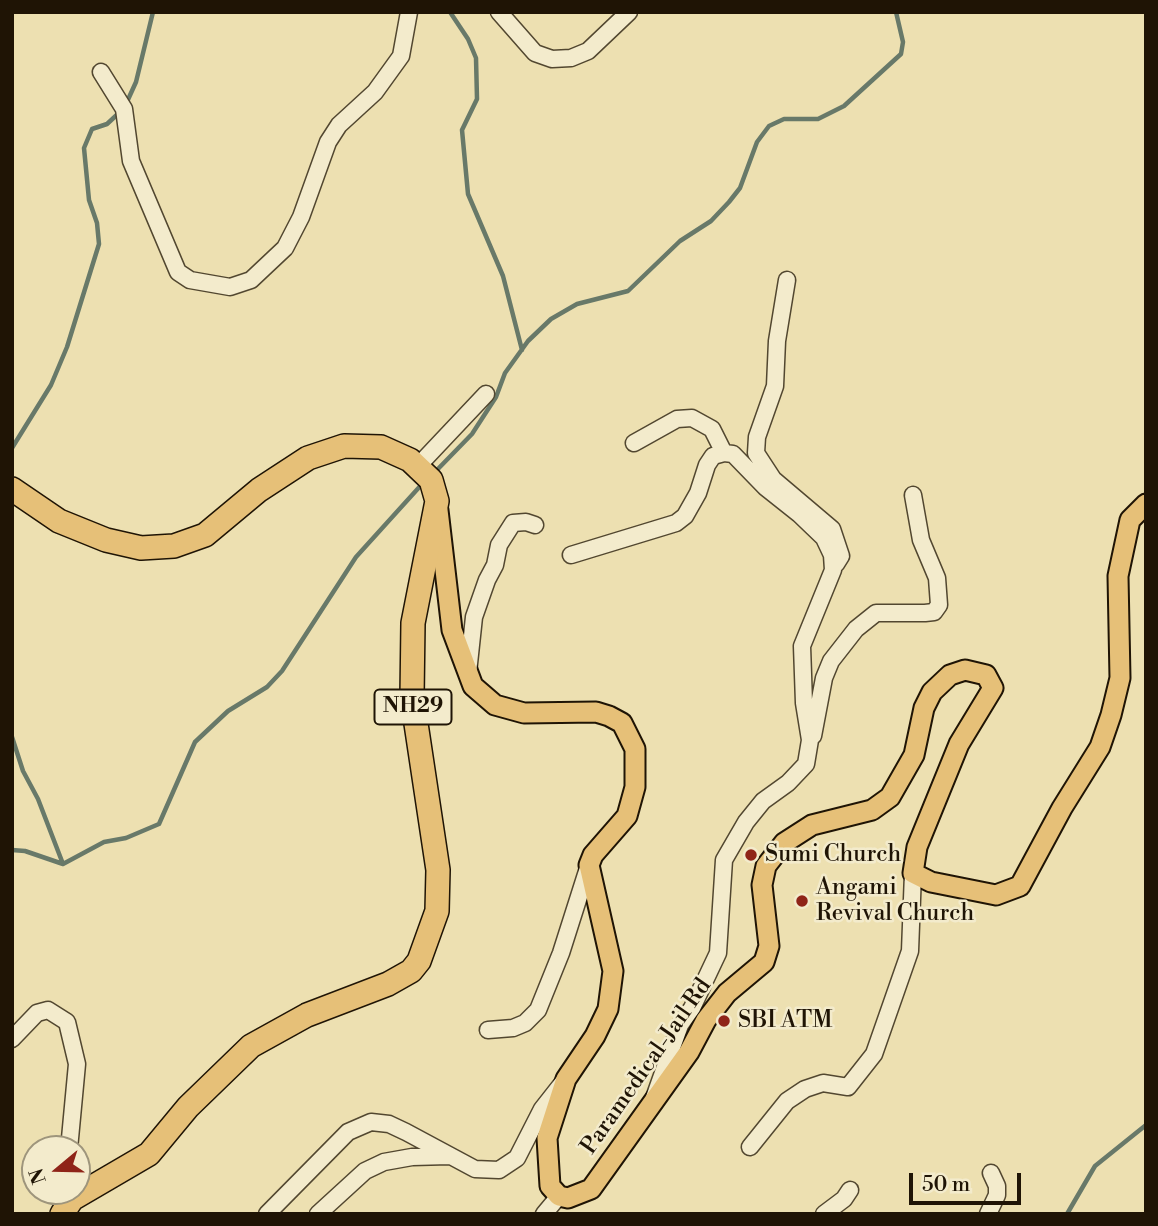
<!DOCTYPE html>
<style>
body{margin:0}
#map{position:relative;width:1158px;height:1226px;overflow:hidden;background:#ede0b1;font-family:"Libre Bodoni",serif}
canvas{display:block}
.frame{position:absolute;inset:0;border:14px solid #1f1405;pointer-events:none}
.north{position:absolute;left:21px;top:1135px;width:70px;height:70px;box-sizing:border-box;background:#f3ebcc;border:2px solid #9e957c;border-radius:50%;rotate:251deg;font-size:19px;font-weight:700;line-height:28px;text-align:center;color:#1f1405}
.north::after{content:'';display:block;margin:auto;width:24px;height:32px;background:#8f2418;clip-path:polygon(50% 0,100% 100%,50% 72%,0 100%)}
.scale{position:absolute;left:909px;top:1173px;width:112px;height:32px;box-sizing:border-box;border:4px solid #1f1405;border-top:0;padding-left:9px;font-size:21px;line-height:24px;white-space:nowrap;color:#1f1405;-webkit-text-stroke:5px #f3ebcc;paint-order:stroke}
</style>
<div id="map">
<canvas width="1158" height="1226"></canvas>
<div class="frame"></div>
<div class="north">N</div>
<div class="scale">50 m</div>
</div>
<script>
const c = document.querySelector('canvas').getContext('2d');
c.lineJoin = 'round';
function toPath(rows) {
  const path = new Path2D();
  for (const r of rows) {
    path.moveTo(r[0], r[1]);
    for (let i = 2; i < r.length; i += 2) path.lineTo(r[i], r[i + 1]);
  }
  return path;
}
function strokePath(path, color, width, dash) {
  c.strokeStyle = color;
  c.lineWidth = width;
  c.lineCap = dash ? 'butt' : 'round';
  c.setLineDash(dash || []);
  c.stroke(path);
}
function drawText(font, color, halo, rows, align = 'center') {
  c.font = font + ' "Libre Bodoni",serif';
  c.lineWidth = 5;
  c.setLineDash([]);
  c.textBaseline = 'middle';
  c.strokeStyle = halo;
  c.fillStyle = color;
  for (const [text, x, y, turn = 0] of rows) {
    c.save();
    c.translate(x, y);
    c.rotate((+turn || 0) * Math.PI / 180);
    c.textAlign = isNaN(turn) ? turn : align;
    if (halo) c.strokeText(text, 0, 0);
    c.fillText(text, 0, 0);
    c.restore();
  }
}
const stream = toPath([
 [450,12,468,39,476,58,477,99,462,130,468,194,503,276,522,350],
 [126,104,136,82,153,12],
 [12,448,51,385,67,347,99,244,97,223,89,200,84,148,92,129,107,124,121,111],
 [435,472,472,434,496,397,505,373,528,341,551,319,577,304,628,291,680,241,711,221,729,202,740,188,757,142,769,126,784,119,818,119,844,106,901,54,903,42,896,12],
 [12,737,23,771,38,799,63,864],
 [12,850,25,851,63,864,104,842,126,838,159,824,195,742,228,711,267,687,282,671,356,557,423,483],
 [1067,1214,1095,1166,1146,1125]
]);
const minor = toPath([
 [499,12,535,53,552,59,571,58,588,51,629,12],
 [101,72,124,109,131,161,178,272,190,280,230,287,251,280,285,248,301,217,328,142,339,125,375,92,401,56,409,12],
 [787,280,777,341,775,386,757,437,756,453,773,479,832,529,841,556,836,564],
 [634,443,677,419,692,418,712,429,724,453],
 [418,466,486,394],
 [571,555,676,523,685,516,698,493,707,465,713,456,724,453,733,454,765,487,799,514,824,538,832,555,833,570,802,646,804,703,810,740,806,764,788,783,763,801,746,822,724,860,718,953,692,1008,680,1025,654,1098],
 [468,673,474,617,487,580,495,565,499,545,513,523,526,522,535,525],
 [813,736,824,678,831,661,856,629,876,613,925,613,934,612,939,605,937,578,921,540,913,495],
 [488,1030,513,1028,525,1023,538,1010,561,953,589,865],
 [12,1039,37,1013,48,1010,67,1022,77,1064,69,1149],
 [750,1147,787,1101,805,1089,823,1083,848,1087,874,1054,910,951,913,873],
 [267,1214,348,1132,371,1122,389,1124,406,1132,475,1169,499,1170,517,1158,542,1109,564,1081],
 [318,1214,365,1171,384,1162,412,1157,449,1156],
 [544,1214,559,1196],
 [824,1214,844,1199,850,1190],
 [988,1214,997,1195,997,1186,991,1173]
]);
const major = toPath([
 [438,510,452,630,473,686,495,705,524,713,596,712,609,716,622,723,635,749,635,787,627,816,593,855,589,865,613,971,608,1009,595,1036,566,1079,547,1138,550,1186,559,1196,568,1198,591,1189,689,1052,706,1020,727,993,764,962,769,946,762,885,766,866,784,843,812,825,872,810,890,797,914,755,924,708,932,692,950,675,965,670,986,675,993,688,959,744,917,847,913,873,931,882,996,895,1020,886,1062,808,1100,747,1111,715,1120,678,1118,576,1130,520,1146,504]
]);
const highway = toPath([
 [12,489,59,521,106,540,141,548,174,546,205,535,259,490,308,458,344,446,381,447,410,460,431,480,437,501,413,623,412,697,438,870,437,911,419,961,411,971,388,984,307,1015,251,1046,188,1107,149,1154,72,1199,62,1214]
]);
const markers = [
 [751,855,7,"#8f2418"],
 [802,901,7,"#8f2418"],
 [724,1021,7,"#8f2418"]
];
const shields = [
 [413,707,77]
];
const shieldNames = [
 ["NH29",413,707]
];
const poiNames = [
 ["Sumi Church",765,855],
 ["Angami",816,888],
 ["Revival Church",816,914],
 ["SBI ATM",738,1021]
];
const streetNames = [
 ["Paramedical-Jail Rd",647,1067,-55]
];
strokePath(stream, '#687969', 4.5);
strokePath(minor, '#524730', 19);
strokePath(major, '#1f1405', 23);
strokePath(highway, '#1f1405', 26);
strokePath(minor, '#f3ebcc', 16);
strokePath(major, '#e6c078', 19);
strokePath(highway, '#e6c078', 23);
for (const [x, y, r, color] of markers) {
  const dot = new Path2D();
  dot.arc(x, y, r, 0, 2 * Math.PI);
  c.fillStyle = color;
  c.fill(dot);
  strokePath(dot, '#f3ebcc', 2.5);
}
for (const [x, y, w] of shields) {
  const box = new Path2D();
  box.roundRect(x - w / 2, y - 17.5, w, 35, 5);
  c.fillStyle = '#f3ebcc';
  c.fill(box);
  strokePath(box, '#1f1405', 2);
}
drawText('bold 21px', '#1f1405', null, shieldNames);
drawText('23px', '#1f1405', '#f3ebcc', poiNames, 'left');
drawText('23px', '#1f1405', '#f3ebcc', streetNames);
</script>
